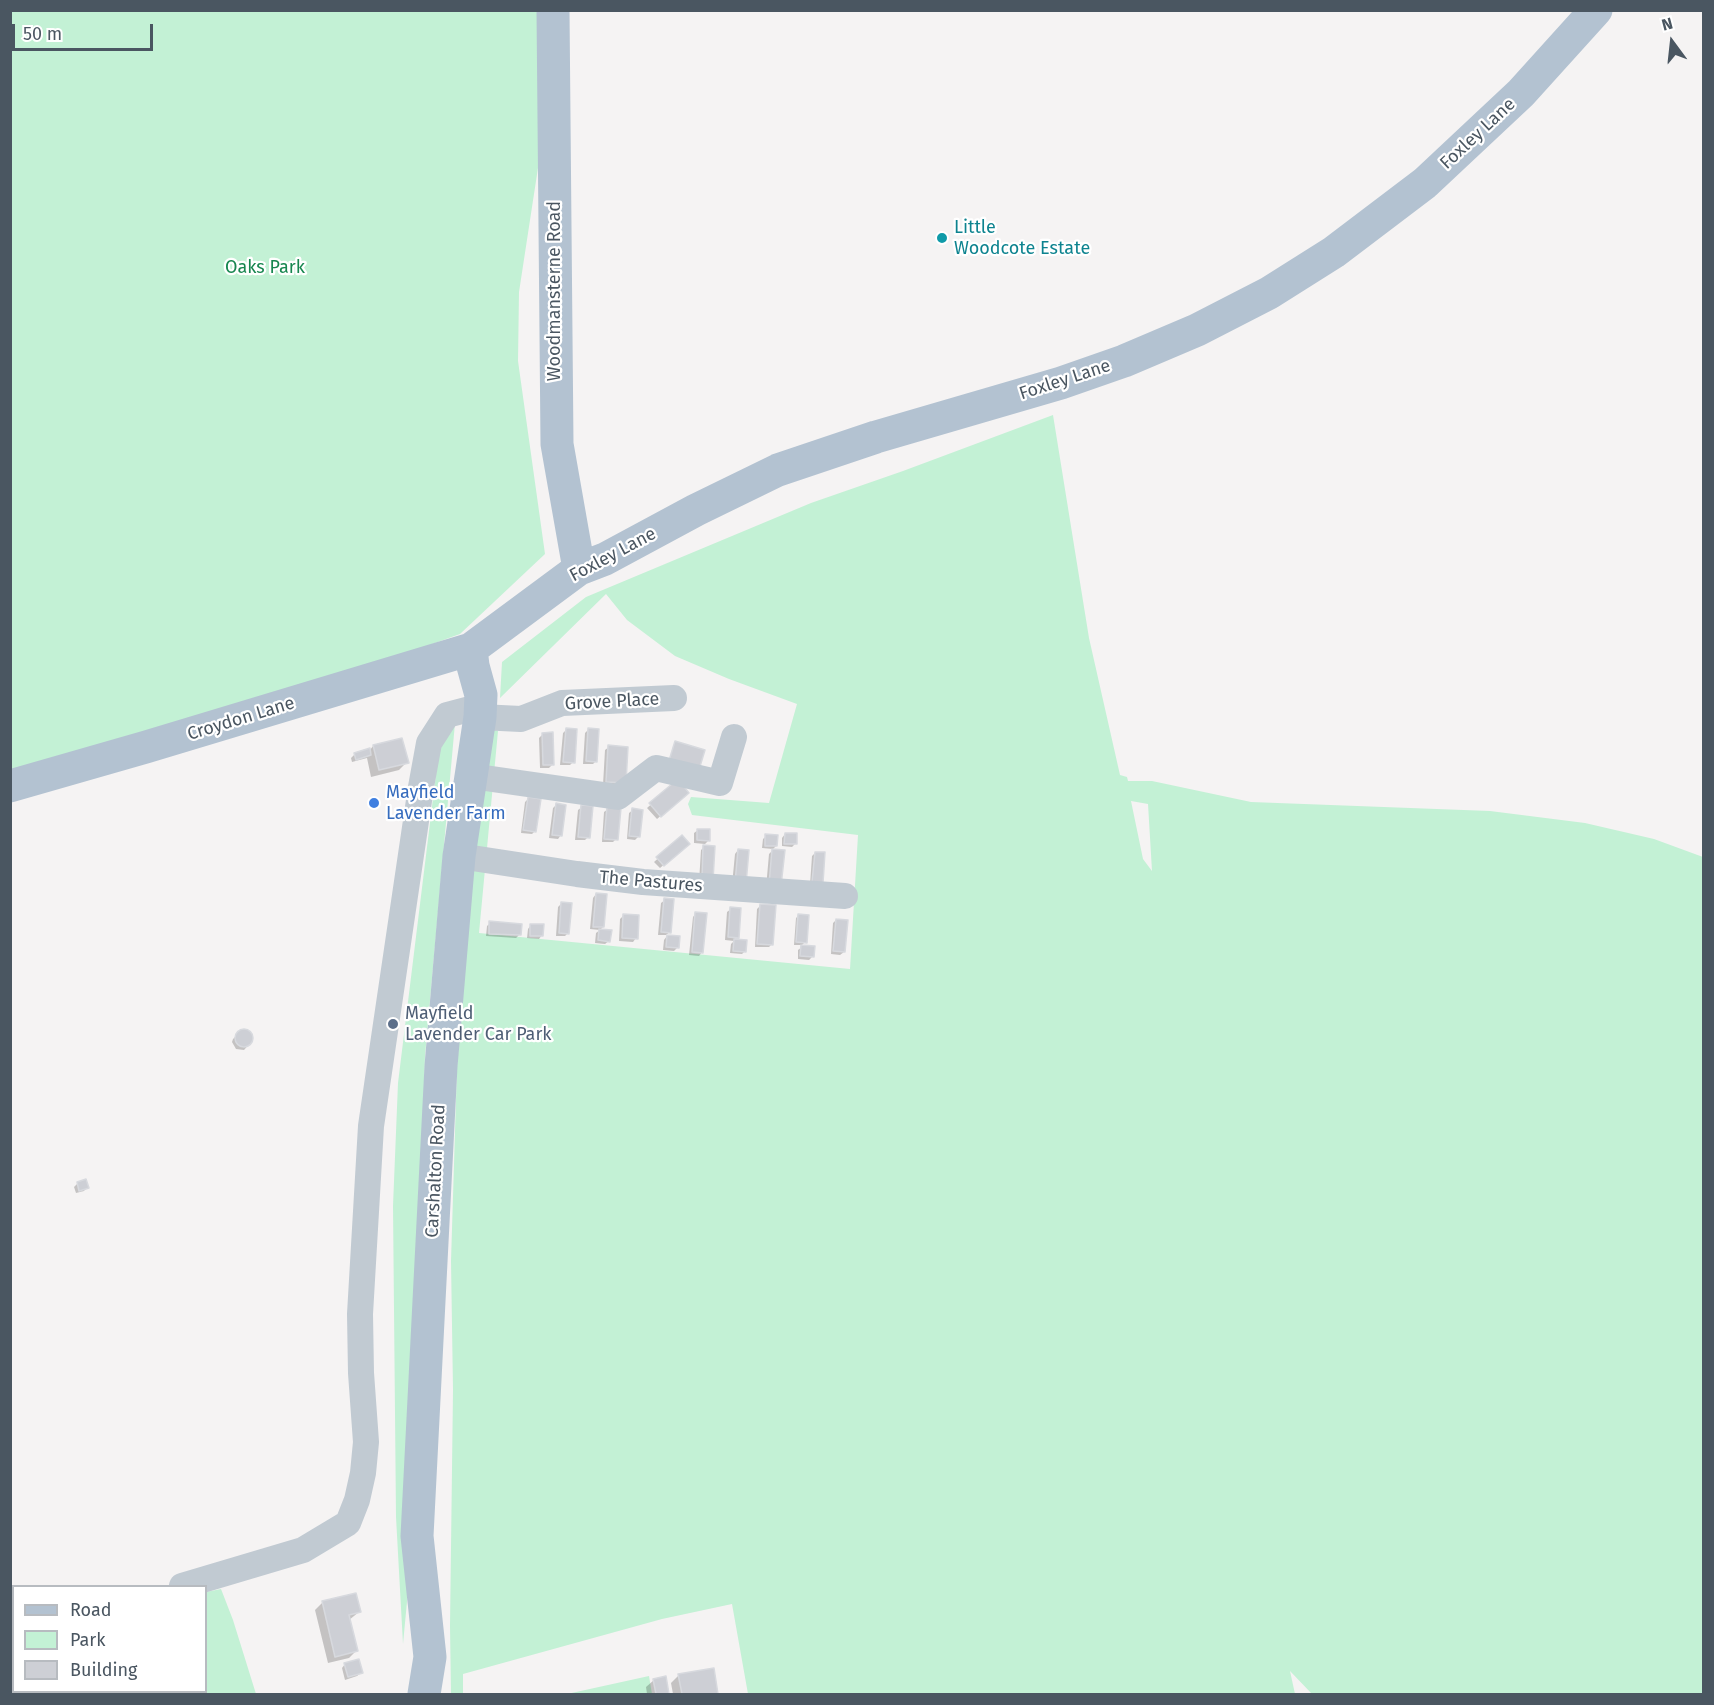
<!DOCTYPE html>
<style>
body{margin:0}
#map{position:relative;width:1714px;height:1705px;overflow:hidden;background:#f5f3f3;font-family:"Fira Sans",sans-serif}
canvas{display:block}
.frame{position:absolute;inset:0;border:12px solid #4a5661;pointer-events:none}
.legend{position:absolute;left:12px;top:1585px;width:195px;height:108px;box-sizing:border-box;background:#fff;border:2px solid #b7bbc0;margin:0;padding:8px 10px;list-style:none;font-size:18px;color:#4a5661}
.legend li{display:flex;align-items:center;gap:12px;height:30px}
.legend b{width:30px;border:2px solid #b7bbc0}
.north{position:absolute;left:1642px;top:12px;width:60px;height:60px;-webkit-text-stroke:4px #fff;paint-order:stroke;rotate:345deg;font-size:16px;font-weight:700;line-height:24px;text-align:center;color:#4a5661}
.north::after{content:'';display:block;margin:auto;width:21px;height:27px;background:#4a5661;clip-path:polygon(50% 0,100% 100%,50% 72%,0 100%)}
.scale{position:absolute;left:12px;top:24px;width:141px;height:27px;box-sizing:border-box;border:3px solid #4a5661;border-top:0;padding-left:8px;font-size:18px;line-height:21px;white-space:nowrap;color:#4a5661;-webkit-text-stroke:4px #fff;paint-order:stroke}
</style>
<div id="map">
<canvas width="1714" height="1705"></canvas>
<div class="frame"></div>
<ul class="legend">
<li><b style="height:8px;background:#b3c2d1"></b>Road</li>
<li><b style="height:16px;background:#c3f1d5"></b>Park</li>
<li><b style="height:16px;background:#cdcfd5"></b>Building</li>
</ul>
<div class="north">N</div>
<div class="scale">50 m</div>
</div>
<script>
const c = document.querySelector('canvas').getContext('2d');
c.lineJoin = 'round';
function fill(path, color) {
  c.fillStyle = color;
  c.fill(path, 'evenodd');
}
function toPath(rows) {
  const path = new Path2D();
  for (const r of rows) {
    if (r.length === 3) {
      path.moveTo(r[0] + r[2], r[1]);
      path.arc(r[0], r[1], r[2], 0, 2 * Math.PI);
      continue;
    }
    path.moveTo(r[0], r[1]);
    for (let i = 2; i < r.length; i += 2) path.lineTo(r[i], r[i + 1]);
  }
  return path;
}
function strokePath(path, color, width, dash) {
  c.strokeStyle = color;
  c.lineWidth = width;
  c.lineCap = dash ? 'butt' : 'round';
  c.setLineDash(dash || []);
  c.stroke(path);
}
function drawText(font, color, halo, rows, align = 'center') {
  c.font = font + ' "Fira Sans",sans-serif';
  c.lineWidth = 4.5;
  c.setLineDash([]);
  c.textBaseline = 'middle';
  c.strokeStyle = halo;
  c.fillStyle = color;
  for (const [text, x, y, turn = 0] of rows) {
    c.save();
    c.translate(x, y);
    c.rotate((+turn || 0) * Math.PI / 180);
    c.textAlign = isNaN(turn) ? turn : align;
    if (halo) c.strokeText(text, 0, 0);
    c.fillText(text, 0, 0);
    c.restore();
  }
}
const green = toPath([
 [11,11,562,11,519,292,518,361,545,554,460,634,146,747,11,786],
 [1053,415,1089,638,1120,775,1127,777,1128,781,1152,781,1251,802,1490,811,1585,823,1654,839,1703,857,1703,1694,1312,1694,1290,1671,1295,1694,748,1694,732,1604,662,1619,463,1674,463,1694,451,1694,450,1626,453,1390,451,1261,457,1067,484,726,498,731,479,933,850,969,858,835,692,815,688,804,691,797,769,803,797,704,729,679,675,656,627,620,606,594,500,698,502,662,586,597,811,503,903,471],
 [1131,801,1148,804,1152,871,1143,859],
 [443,717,455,723,425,1056,412,1549,403,1644,396,1517,393,1206,398,1083],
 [221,1589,233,1620,256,1694,11,1694,10,1631,13,1631,14,1692,206,1692,206,1592],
 [649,1676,652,1694,567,1694]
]);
const shadow = toPath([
 [589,729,596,761,593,764,583,764,585,733],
 [566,730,573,762,570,765,560,765,563,733],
 [543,734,553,764,549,768,540,768,539,738],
 [401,740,407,762,399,770,371,777,367,758,352,762,351,758,354,755,370,750,373,746],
 [609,747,621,786,603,785,605,750],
 [677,781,684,796,657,819,647,808],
 [528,799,535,831,532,834,521,833,525,802],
 [556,805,561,835,558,839,549,838,553,808],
 [582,807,588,837,585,840,575,840,578,810],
 [608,809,616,839,613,842,602,842,604,812],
 [633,810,639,836,635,840,627,839,629,813],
 [698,830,708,841,705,844,694,843,694,833],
 [785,834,795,844,792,847,782,846,782,838],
 [766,836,776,846,773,849,762,848,763,839],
 [682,837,688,844,660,868,654,862],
 [704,847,712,879,699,882,701,850],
 [738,850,745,883,732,885,735,854],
 [773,850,783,851,766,888,769,854],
 [815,853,822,883,810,885,812,856],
 [596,894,603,927,600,930,609,941,605,944,595,943,596,933,600,930,590,929,593,898],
 [665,900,670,932,666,935,658,935,661,903],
 [562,903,568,933,565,936,556,936,558,907],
 [760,906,772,944,769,947,755,947,757,909],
 [731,909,737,937,734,940,745,951,742,954,730,953,731,944,734,941,725,940,727,912],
 [696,913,702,952,699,956,689,955,693,917],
 [799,915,805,942,802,945,794,945,796,918],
 [623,916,636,938,633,942,619,941,620,919],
 [836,920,844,952,840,955,831,954,833,923],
 [490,923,519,935,516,938,486,936,487,926],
 [531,925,542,935,539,939,527,938,528,929],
 [667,936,678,947,674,951,663,950,664,940],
 [802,947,812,957,809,960,798,959,798,950],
 [240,1032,249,1032,252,1039,251,1042,244,1050,236,1049,232,1042,233,1039],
 [78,1183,87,1187,84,1191,76,1193,74,1187],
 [323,1602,359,1612,349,1620,356,1651,349,1658,328,1663,315,1610],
 [345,1664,361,1673,357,1676,345,1680,342,1668],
 [712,1670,716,1694,673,1694,671,1683,679,1675],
 [665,1678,668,1694,647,1694,646,1687,654,1680]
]);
const building = toPath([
 [566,728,577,729,575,763,563,762,566,728],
 [588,728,599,729,597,762,586,761,588,728],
 [553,732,554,765,543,765,542,733,553,732],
 [402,738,409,763,379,770,373,745,402,738],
 [675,741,705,750,698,773,668,764,675,741],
 [608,745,628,747,626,783,606,782,608,745],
 [370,748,371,755,356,760,354,753,370,748],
 [678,779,689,793,661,817,649,803,678,779],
 [528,797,541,799,536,832,523,830,528,797],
 [556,803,566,805,562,836,552,835,556,803],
 [581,805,593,806,590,838,578,837,581,805],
 [607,807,621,808,618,840,604,839,607,807],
 [632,808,643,810,640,837,629,836,632,808],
 [697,829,710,829,710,841,697,840,697,829],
 [785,833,797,833,797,844,784,844,785,833],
 [765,834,778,835,777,846,765,846,765,834],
 [682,835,690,844,664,866,656,857,682,835],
 [703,845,715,846,713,880,702,879,703,845],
 [738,849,749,850,746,884,735,883,738,849],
 [772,849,785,850,781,886,769,885,772,849],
 [815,852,825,852,823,883,812,882,815,852],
 [596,893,607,894,604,927,593,927,596,893],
 [664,898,674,899,671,933,661,932,664,898],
 [561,902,572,903,569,934,559,933,561,902],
 [760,904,776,905,773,945,757,944,760,904],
 [730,907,741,908,739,938,728,937,730,907],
 [695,912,707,913,703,953,692,952,695,912],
 [623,914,639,915,638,939,622,938,623,914],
 [798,914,809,915,807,943,796,942,798,914],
 [836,919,848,920,845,952,833,951,836,919],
 [489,921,522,924,521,935,489,934,489,921],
 [530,924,544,924,543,936,530,936,530,924],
 [599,929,612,930,610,942,598,940,599,929],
 [667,935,680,936,679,948,666,947,667,935],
 [734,939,747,940,746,952,733,951,734,939],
 [801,945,815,946,814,957,800,956,801,945],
 [244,1038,9],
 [86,1179,89,1188,79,1191,77,1182,86,1179],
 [356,1593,361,1612,349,1615,358,1651,335,1657,322,1601,356,1593],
 [359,1659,363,1673,348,1677,344,1663,359,1659],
 [714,1668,718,1694,682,1694,678,1674,714,1668],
 [666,1676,669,1694,656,1694,653,1679,666,1676]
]);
const minor = toPath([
 [480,717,521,719,562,703,674,698],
 [471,776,618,797,656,768,720,783,734,737],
 [459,856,577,874,643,882,845,896],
 [182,1586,303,1550,348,1523,357,1500,363,1473,366,1442,361,1373,360,1314,371,1126,421,787,429,743,447,715,481,706]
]);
const major = toPath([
 [553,10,557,444,579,569],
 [10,786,146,747,471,649,579,569,605,559,696,510,778,470,876,437,1061,383,1124,361,1197,330,1269,293,1334,252,1425,183,1521,93,1596,10],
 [424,1694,430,1657,417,1536,441,1066,459,856,480,717,481,695,473,666,471,649]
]);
const markers = [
 [942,238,6,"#0f9aa8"],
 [374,803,6,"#3f7fe0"],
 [393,1024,6,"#5c6f8a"]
];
const streetNames = [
 ["Foxley Lane",1478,134,-43],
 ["Woodmansterne Road",555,291,-90],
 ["Foxley Lane",1065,380,-18],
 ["Foxley Lane",613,555,-28],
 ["Grove Place",612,702,-3],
 ["Croydon Lane",241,719,-17],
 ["The Pastures",651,882,5],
 ["Carshalton Road",436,1171,-87]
];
const cultureNames = [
 ["Little",954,228],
 ["Woodcote Estate",954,249]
];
const parkNames = [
 ["Oaks Park",265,268]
];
const shopNames = [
 ["Mayfield",386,793],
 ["Lavender Farm",386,814]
];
const serviceNames = [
 ["Mayfield",405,1014],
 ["Lavender Car Park",405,1035]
];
fill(green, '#c3f1d5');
fill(shadow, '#0003');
fill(building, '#cdcfd5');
strokePath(building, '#d7d9de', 1.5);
strokePath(minor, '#c1cad2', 26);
strokePath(major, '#b3c2d1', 33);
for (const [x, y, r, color] of markers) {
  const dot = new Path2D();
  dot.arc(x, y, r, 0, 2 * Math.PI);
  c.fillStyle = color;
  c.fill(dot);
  strokePath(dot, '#fff', 2);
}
drawText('18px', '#4a5661', '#fff', streetNames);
drawText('18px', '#0d838f', '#fff', cultureNames, 'left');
drawText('18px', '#17864f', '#fff', parkNames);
drawText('18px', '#366cbe', '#fff', shopNames, 'left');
drawText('18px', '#4e5e75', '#fff', serviceNames, 'left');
</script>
